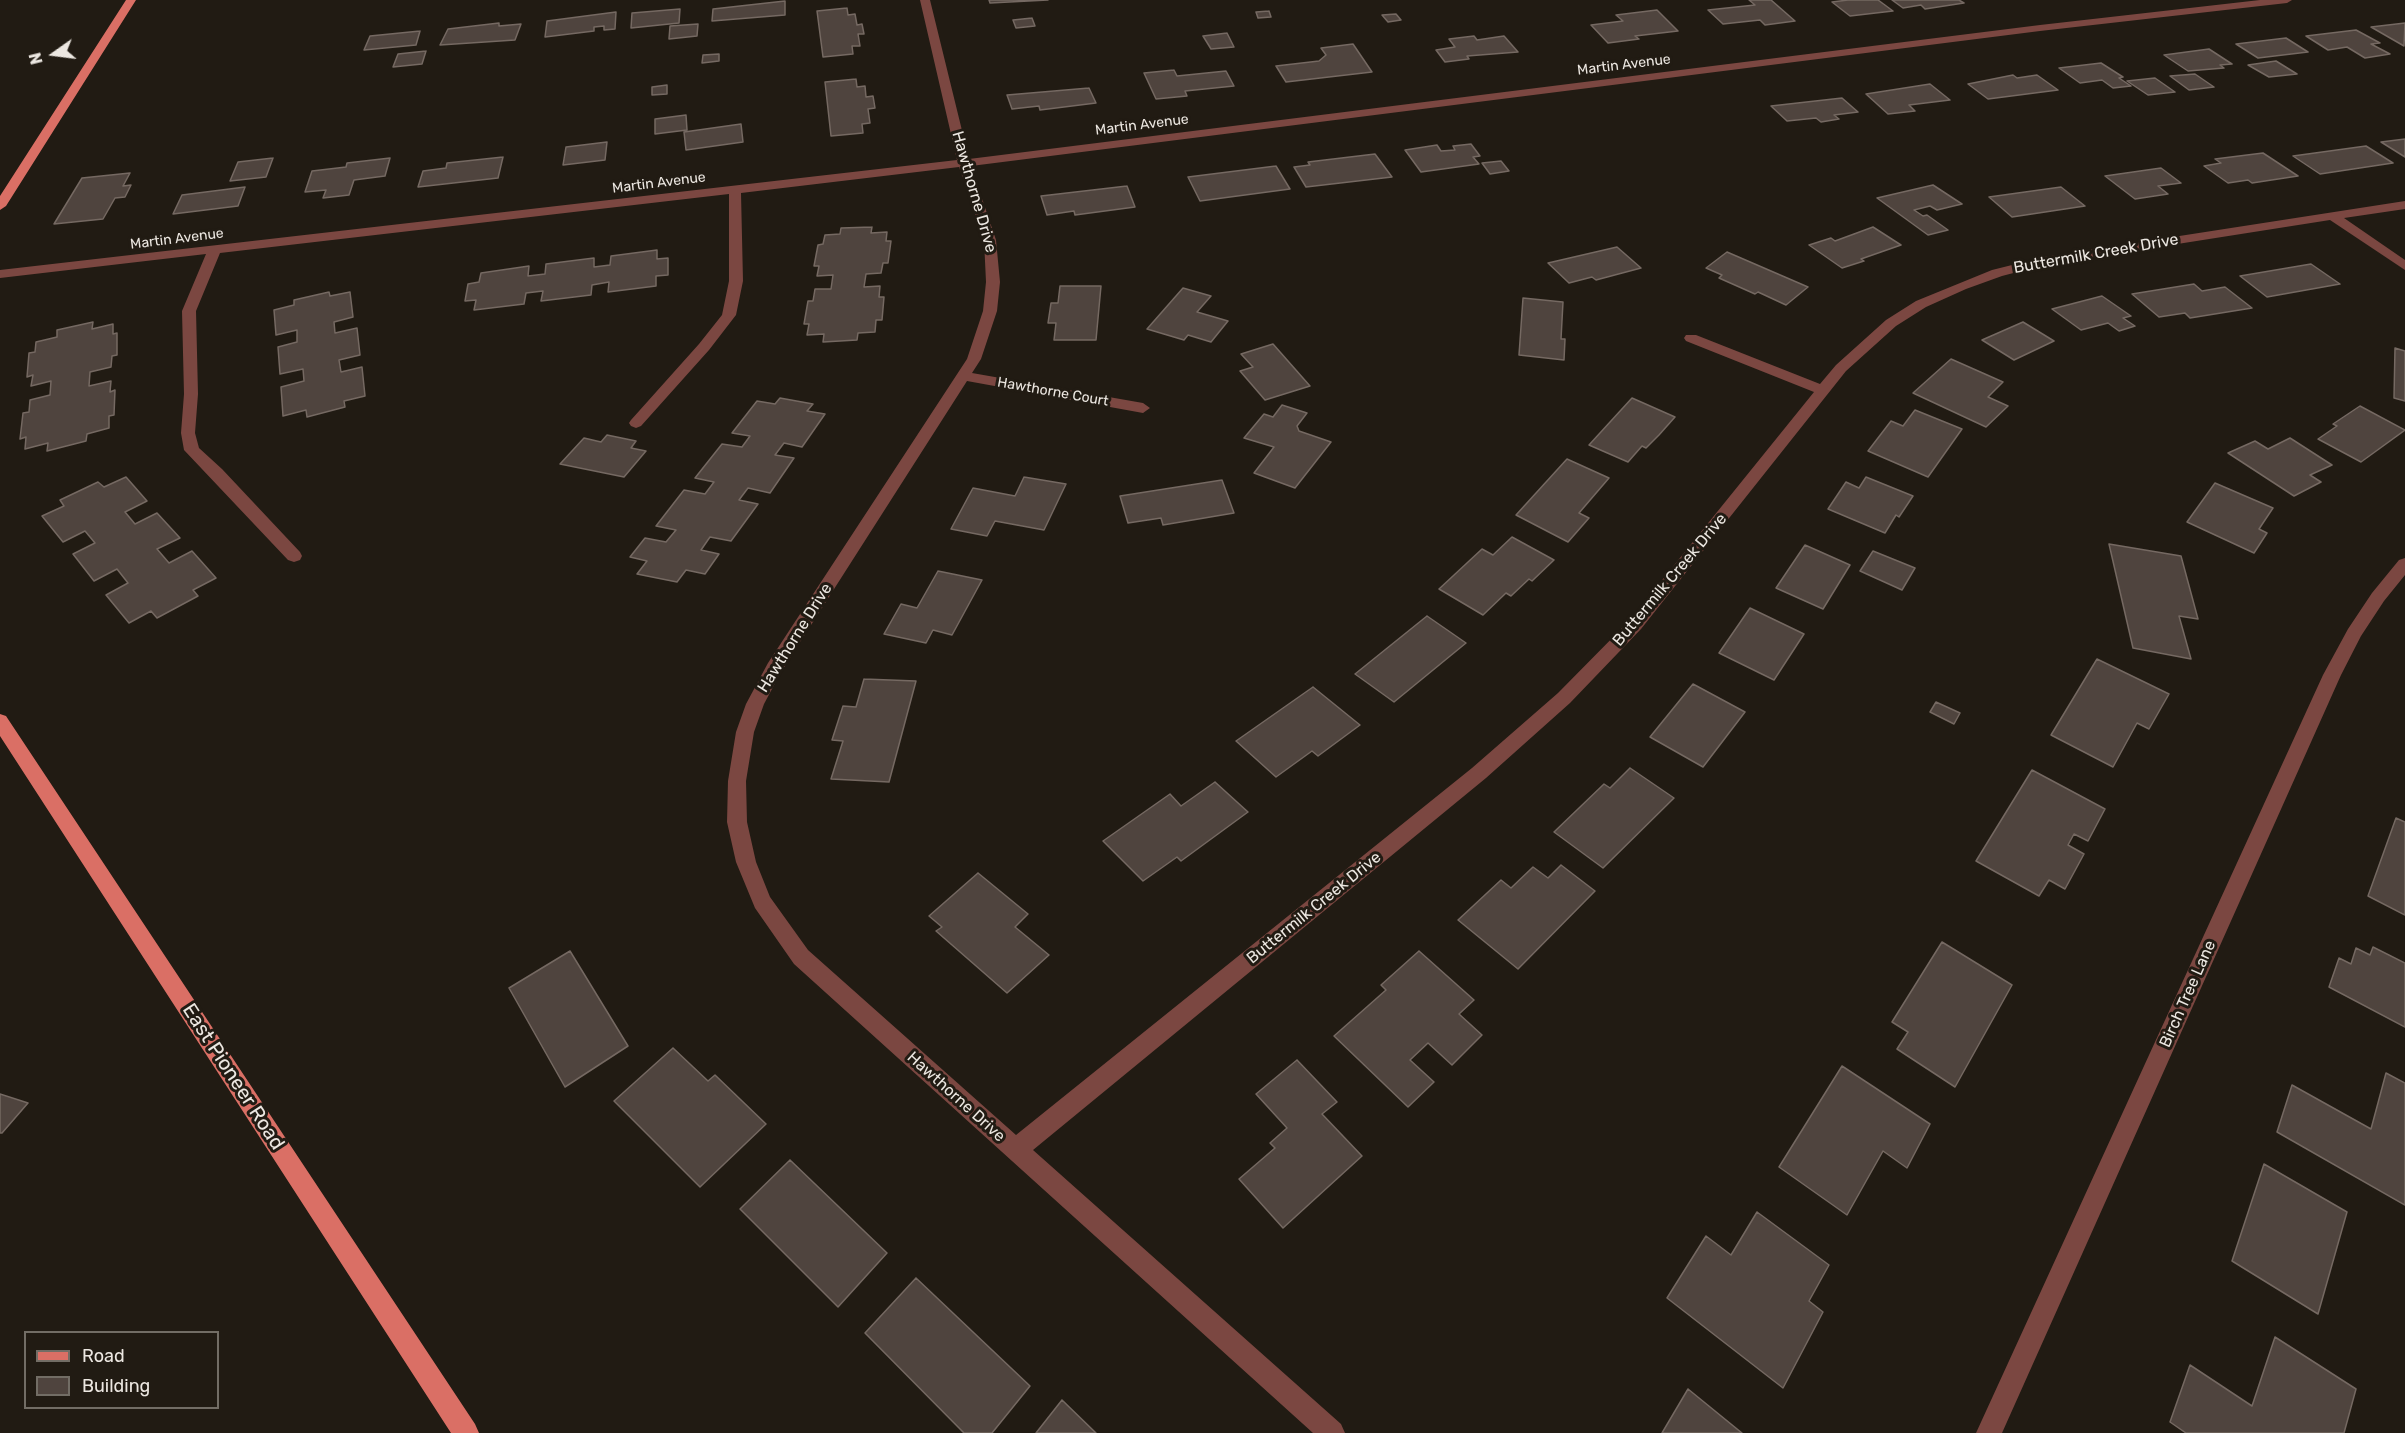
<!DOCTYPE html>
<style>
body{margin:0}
#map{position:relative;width:2405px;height:1433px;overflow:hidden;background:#211b13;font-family:Rubik,sans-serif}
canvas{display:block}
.legend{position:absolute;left:24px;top:1331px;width:195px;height:78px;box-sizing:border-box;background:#211b13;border:2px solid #726d65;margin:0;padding:8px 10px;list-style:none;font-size:18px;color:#ece7e1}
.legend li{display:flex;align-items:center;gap:12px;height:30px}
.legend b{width:30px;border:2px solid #726d65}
.north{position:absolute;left:24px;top:24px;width:60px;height:60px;-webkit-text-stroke:4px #211b13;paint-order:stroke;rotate:256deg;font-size:16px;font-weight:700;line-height:24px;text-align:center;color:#ece7e1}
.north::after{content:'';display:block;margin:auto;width:21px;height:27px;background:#ece7e1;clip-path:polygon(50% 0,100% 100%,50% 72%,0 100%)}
</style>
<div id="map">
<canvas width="2405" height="1433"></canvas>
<ul class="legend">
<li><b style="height:8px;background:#da6f65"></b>Road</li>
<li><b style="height:16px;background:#4f443e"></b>Building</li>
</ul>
<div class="north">N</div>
</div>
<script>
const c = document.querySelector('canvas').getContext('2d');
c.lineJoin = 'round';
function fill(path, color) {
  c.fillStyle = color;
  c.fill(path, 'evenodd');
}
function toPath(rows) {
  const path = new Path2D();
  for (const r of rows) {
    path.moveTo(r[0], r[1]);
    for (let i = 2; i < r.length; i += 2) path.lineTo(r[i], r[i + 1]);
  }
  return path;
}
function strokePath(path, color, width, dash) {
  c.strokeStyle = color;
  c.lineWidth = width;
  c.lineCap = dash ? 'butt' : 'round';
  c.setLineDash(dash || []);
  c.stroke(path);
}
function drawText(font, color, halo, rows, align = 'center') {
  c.font = font + ' Rubik,sans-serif';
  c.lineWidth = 6;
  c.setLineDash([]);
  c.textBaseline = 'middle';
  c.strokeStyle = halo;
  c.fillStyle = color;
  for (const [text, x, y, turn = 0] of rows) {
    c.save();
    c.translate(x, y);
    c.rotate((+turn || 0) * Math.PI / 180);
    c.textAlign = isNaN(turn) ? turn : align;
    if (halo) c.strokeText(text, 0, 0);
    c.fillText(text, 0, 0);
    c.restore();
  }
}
const building = toPath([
 [989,0,1048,0,990,3,989,0],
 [1749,0,1771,0,1795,21,1765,25,1760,20,1723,24,1708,10,1755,5,1749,0],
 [1848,0,1878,0,1893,11,1850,16,1832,2,1848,0],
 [1892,0,1959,0,1964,3,1925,9,1921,5,1903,8,1892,0],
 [785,1,785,15,712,21,713,9,785,1],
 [847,8,848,15,855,14,857,25,862,24,864,34,858,34,860,46,852,46,853,54,823,57,817,11,847,8],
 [680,9,679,23,631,28,632,13,680,9],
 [1657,10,1678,31,1635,36,1639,39,1608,43,1591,25,1623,21,1616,15,1657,10],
 [1269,11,1271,17,1258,18,1256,12,1269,11],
 [616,12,615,29,604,30,604,26,594,27,594,31,545,37,547,21,616,12],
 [1396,14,1401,20,1388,22,1382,15,1396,14],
 [1032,18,1035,26,1016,28,1013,20,1032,18],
 [499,23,499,26,521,24,515,40,440,45,448,29,499,23],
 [2405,23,2404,46,2371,27,2405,23],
 [698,24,697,36,669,39,670,26,698,24],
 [2356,30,2380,43,2371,44,2390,54,2365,58,2347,47,2328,50,2306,36,2356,30],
 [420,31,416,45,364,50,370,36,420,31],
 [1227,33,1234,47,1211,49,1203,36,1227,33],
 [1474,36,1477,40,1504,36,1518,52,1467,56,1469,59,1445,62,1436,50,1455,47,1449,39,1474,36],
 [2286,38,2308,52,2258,58,2236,44,2286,38],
 [1353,44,1372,72,1286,82,1276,66,1319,61,1326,55,1321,48,1353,44],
 [2209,49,2232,64,2220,65,2224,68,2188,71,2164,55,2209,49],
 [426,51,422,64,393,67,398,54,426,51],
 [719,54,719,61,702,63,703,55,719,54],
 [2276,61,2297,74,2269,77,2248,65,2276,61],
 [2101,63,2123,77,2119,78,2131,86,2113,88,2102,80,2080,83,2059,68,2101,63],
 [1174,70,1177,76,1226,71,1234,86,1185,91,1187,96,1156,99,1144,73,1174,70],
 [2195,74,2214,87,2189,90,2170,76,2195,74],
 [2013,75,2017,78,2037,75,2058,90,1988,99,1968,84,2013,75],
 [2155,78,2175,92,2148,95,2127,81,2155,78],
 [856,79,857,87,865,86,866,97,873,96,875,108,868,109,870,123,862,124,863,133,831,136,825,82,856,79],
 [1930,84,1950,100,1909,105,1915,111,1888,114,1866,94,1930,84],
 [667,85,667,94,652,95,652,87,667,85],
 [1089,88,1096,103,1040,110,1039,106,1012,109,1007,95,1089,88],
 [1842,98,1858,112,1834,115,1839,119,1821,122,1816,118,1787,121,1771,106,1842,98],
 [686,115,687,130,655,134,655,119,686,115],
 [741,124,743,142,686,150,684,132,741,124],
 [2405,139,2405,157,2381,142,2405,139],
 [607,142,605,160,563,165,566,147,607,142],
 [1471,144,1480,156,1473,157,1479,164,1421,172,1405,150,1437,145,1441,151,1455,150,1453,146,1471,144],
 [2366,146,2393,163,2320,174,2293,156,2366,146],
 [2263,153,2298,176,2252,183,2248,180,2228,183,2204,166,2221,163,2215,159,2263,153],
 [1375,154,1392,177,1306,187,1294,167,1310,165,1308,162,1375,154],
 [503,157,498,178,418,187,423,171,446,168,447,163,503,157],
 [273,158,266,177,230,181,238,162,273,158],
 [390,158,385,176,354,180,349,195,323,198,326,190,305,192,312,171,346,167,347,163,390,158],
 [1501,161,1509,171,1490,174,1482,163,1501,161],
 [1276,166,1290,189,1200,201,1188,177,1276,166],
 [2161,168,2181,183,2158,186,2168,194,2135,199,2105,176,2161,168],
 [130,173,123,186,131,185,125,197,115,198,103,219,54,224,82,178,130,173],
 [1933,185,1962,204,1937,210,1930,206,1914,210,1923,216,1927,215,1948,230,1928,235,1877,198,1933,185],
 [1127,186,1135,207,1075,215,1074,211,1047,215,1041,196,1127,186],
 [245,187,238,206,173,214,182,195,245,187],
 [2061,187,2085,206,2012,217,1989,197,2061,187],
 [872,227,871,233,887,232,886,241,891,241,888,263,883,263,881,273,866,274,864,287,880,286,879,297,884,297,882,320,876,320,875,332,858,333,857,340,823,342,824,334,807,335,809,324,804,324,808,301,813,301,815,289,831,289,833,275,817,276,819,266,814,266,818,245,823,244,825,235,840,234,841,228,872,227],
 [1873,227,1901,245,1861,259,1864,261,1842,268,1809,245,1831,238,1835,241,1873,227],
 [1617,247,1641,268,1596,280,1592,277,1569,283,1548,263,1617,247],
 [657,250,657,259,668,258,668,275,656,276,656,286,608,292,609,282,592,285,591,295,541,301,543,291,526,293,524,304,474,310,476,300,465,301,468,284,479,282,481,273,529,266,528,276,545,274,546,264,594,258,594,267,610,265,611,256,657,250],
 [1727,252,1808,287,1786,305,1758,292,1755,294,1719,278,1722,275,1706,268,1727,252],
 [2311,264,2340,284,2267,297,2240,276,2311,264],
 [2194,284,2202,291,2225,287,2252,308,2190,318,2185,313,2159,317,2132,294,2194,284],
 [1060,286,1101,286,1096,340,1054,340,1056,323,1048,323,1051,303,1058,303,1060,286],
 [1183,288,1211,296,1197,312,1228,321,1211,342,1188,335,1184,340,1147,329,1183,288],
 [329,292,330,296,350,292,353,317,334,322,335,333,357,328,360,355,339,360,341,372,362,367,365,396,344,401,345,407,307,417,306,410,283,416,281,387,304,381,303,369,280,374,278,347,297,342,297,330,276,335,274,310,294,305,294,300,329,292],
 [2102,296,2131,316,2123,318,2135,326,2119,331,2108,323,2081,330,2052,309,2102,296],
 [1523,298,1563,302,1561,339,1565,339,1564,360,1519,355,1523,298],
 [93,322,92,329,113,324,113,334,117,333,117,355,112,356,111,367,90,372,89,386,111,381,110,392,115,390,114,415,109,416,109,428,87,434,86,441,47,451,48,443,25,449,26,437,20,439,23,413,29,412,30,400,50,395,51,381,31,386,33,375,27,377,29,353,35,352,36,342,57,337,57,330,93,322],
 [2023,322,2054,341,2014,360,1982,340,2023,322],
 [1273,344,1310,386,1265,400,1240,371,1253,367,1241,354,1273,344],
 [2395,348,2405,351,2405,401,2394,398,2395,348],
 [1951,359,2003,382,1988,397,2008,406,1986,427,1913,393,1951,359],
 [780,398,813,404,807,411,825,414,802,447,784,443,775,455,794,458,770,493,748,488,739,500,758,504,731,541,710,537,701,550,719,554,705,574,686,570,677,582,637,574,647,561,630,557,645,538,666,542,676,530,656,526,684,490,705,494,714,482,695,478,722,444,742,447,750,436,732,433,757,401,775,404,780,398],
 [1632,398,1675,417,1659,435,1646,448,1642,446,1628,462,1589,445,1632,398],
 [1282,405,1307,413,1297,426,1299,431,1331,442,1295,488,1254,473,1274,447,1244,438,1264,414,1273,417,1282,405],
 [2360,406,2405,430,2361,462,2318,439,2337,426,2333,424,2360,406],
 [1915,410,1962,429,1928,477,1868,451,1891,421,1903,426,1915,410],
 [607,435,636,441,631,448,646,451,624,477,560,464,584,438,601,442,607,435],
 [2290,438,2332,465,2310,475,2321,482,2294,496,2228,453,2255,441,2268,449,2290,438],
 [1567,459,1609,478,1579,513,1589,518,1568,542,1516,515,1567,459],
 [126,477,147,501,125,512,135,524,157,513,180,538,157,549,169,563,192,551,216,578,193,590,198,596,157,618,151,611,129,623,106,595,128,583,117,569,94,581,73,554,95,543,85,531,63,542,42,516,64,506,60,500,98,482,104,487,126,477],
 [1024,477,1066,484,1044,530,995,521,987,536,951,529,973,488,1015,496,1024,477],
 [1866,477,1913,496,1899,517,1896,515,1885,533,1828,509,1846,482,1859,488,1866,477],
 [1222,480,1234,513,1163,525,1161,518,1128,523,1120,496,1222,480],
 [2215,483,2273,508,2259,529,2267,533,2254,553,2187,522,2215,483],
 [1512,537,1554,560,1532,581,1529,579,1511,596,1506,593,1483,615,1439,589,1482,549,1493,555,1512,537],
 [2109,544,2181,556,2198,619,2179,616,2191,659,2133,648,2109,544],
 [1805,545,1850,565,1823,609,1776,588,1805,545],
 [1873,551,1915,568,1902,590,1860,571,1873,551],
 [938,571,982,580,952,635,933,630,926,643,884,634,901,604,917,608,938,571],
 [1750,608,1804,634,1774,680,1719,653,1750,608],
 [1427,616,1466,643,1394,702,1355,674,1427,616],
 [2097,659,2169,694,2149,729,2137,723,2113,767,2051,735,2097,659],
 [864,679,916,681,889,782,831,779,843,741,832,740,843,706,856,707,864,679],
 [1693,684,1745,712,1703,767,1650,737,1693,684],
 [1313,687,1360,725,1318,756,1312,751,1276,777,1236,741,1313,687],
 [1936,702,1960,713,1954,724,1930,712,1936,702],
 [1630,768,1674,798,1603,868,1554,832,1604,784,1610,788,1630,768],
 [2032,770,2105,809,2088,841,2074,834,2068,845,2084,854,2065,889,2049,880,2039,896,1976,861,2032,770],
 [1215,782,1248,812,1181,861,1177,857,1143,881,1103,841,1170,794,1181,806,1215,782],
 [2396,818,2405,822,2405,915,2368,896,2396,818],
 [1561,865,1595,891,1518,969,1458,920,1501,880,1511,888,1533,867,1548,878,1561,865],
 [978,873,1028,914,1015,927,1049,955,1007,993,936,931,942,927,929,916,978,873],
 [1942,942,2012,985,1955,1087,1897,1049,1908,1032,1892,1022,1942,942],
 [2373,947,2405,963,2405,1027,2329,987,2339,958,2351,964,2356,948,2370,955,2373,947],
 [570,951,628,1046,565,1087,509,988,570,951],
 [1419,951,1474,1000,1459,1014,1482,1035,1452,1065,1428,1043,1410,1060,1434,1082,1408,1107,1334,1036,1386,990,1381,985,1419,951],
 [673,1048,708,1081,715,1075,766,1124,700,1187,614,1101,673,1048],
 [1297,1060,1337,1102,1322,1114,1362,1156,1283,1228,1239,1179,1275,1148,1270,1143,1287,1128,1256,1094,1297,1060],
 [1842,1066,1930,1124,1907,1168,1883,1151,1847,1215,1779,1167,1842,1066],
 [2386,1073,2405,1083,2405,1205,2277,1132,2292,1085,2371,1129,2386,1073],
 [0,1094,28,1103,2,1133,0,1133,0,1094],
 [790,1160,887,1253,838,1307,740,1209,790,1160],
 [2264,1164,2347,1212,2318,1314,2232,1261,2264,1164],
 [1757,1212,1829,1265,1809,1301,1823,1312,1783,1388,1667,1298,1706,1236,1731,1255,1757,1212],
 [916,1278,1030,1386,992,1433,964,1433,865,1333,916,1278],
 [2275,1337,2356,1389,2344,1433,2186,1433,2170,1422,2190,1365,2252,1406,2275,1337],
 [1688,1389,1742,1433,1662,1433,1688,1389],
 [1062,1400,1096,1433,1036,1433,1062,1400]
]);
const minor = toPath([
 [920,0,930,0,969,159,2040,25,2260,0,2292,0,2287,3,2040,31,971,166,996,240,1000,282,997,311,981,359,972,373,1143,403,1150,408,1143,413,967,381,781,672,764,704,754,732,746,781,747,822,756,862,770,897,808,950,1016,1135,1472,768,1558,693,1629,621,1814,392,1686,341,1684,338,1686,335,1696,335,1820,384,1836,365,1886,320,1916,301,1992,270,2044,257,2405,201,2405,209,2344,218,2405,260,2405,270,2330,220,2044,265,2002,276,1966,289,1926,307,1896,326,1846,371,1641,629,1570,703,1486,778,1033,1150,1341,1424,1345,1433,1313,1433,794,964,755,908,736,862,727,822,728,781,736,732,746,704,768,663,967,359,983,311,986,282,984,240,959,167,741,193,743,281,736,315,709,350,641,426,636,428,631,426,629,423,631,420,699,344,722,315,729,281,729,194,220,253,196,311,198,394,195,433,199,448,222,469,300,552,302,556,300,560,294,562,288,560,184,450,181,433,184,394,182,311,206,254,0,278,0,270,957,160,920,0],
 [2405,558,2405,575,2384,601,2361,636,2341,675,2002,1433,1976,1433,2323,675,2348,629,2372,593,2399,560,2405,558]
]);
const major = toPath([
 [126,0,136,0,6,206,0,210,0,196,126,0],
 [0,714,6,716,475,1424,479,1433,451,1433,0,736,0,714]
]);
const farStreetnames = [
 ["Martin Avenue",1624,65,-7],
 ["Martin Avenue",1142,125,-7],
 ["Martin Avenue",659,183,-7],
 ["Martin Avenue",177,239,-7],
 ["Hawthorne Court",1053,392,10]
];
const streetNames = [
 ["Hawthorne Drive",974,192,74],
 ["Buttermilk Creek Drive",2096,254,-10],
 ["Buttermilk Creek Drive",1670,580,-50],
 ["Hawthorne Drive",795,638,-58],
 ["Buttermilk Creek Drive",1314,908,-39],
 ["Birch Tree Lane",2188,994,-66],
 ["Hawthorne Drive",956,1097,42]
];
const nearStreetnames = [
 ["East Pioneer Road",233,1077,57]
];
fill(building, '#4f443e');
strokePath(building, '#756962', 1.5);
fill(minor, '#7b4741');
fill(major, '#da6f65');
drawText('14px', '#ece7e1', '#211b13', farStreetnames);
drawText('16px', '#ece7e1', '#211b13', streetNames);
drawText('20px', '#ece7e1', '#211b13', nearStreetnames);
</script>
